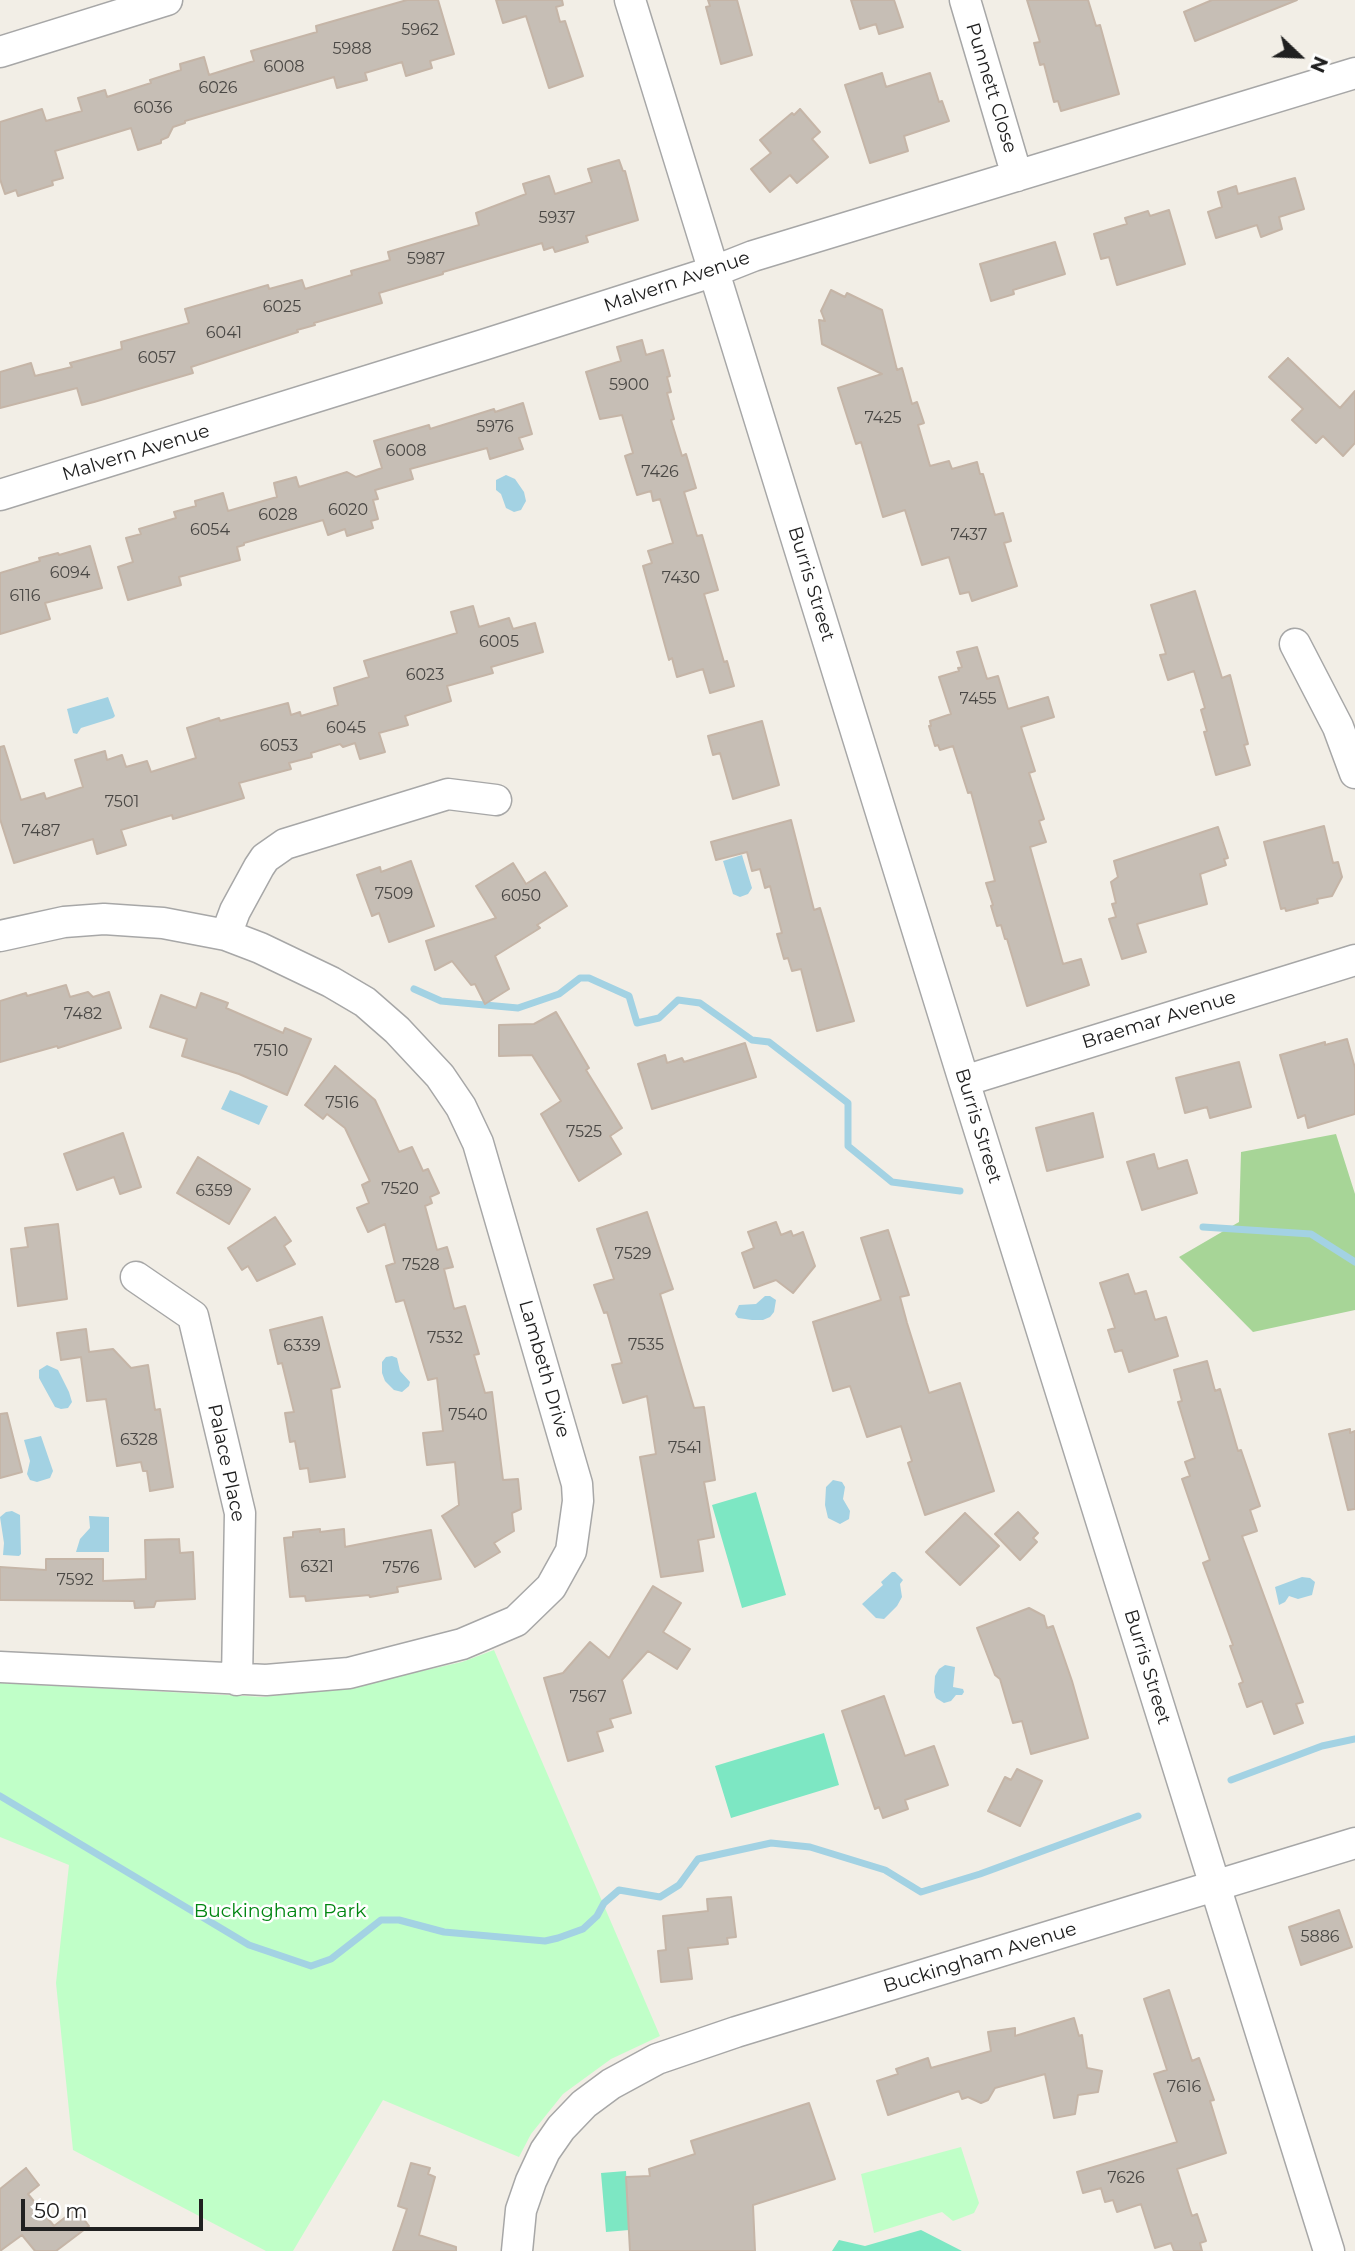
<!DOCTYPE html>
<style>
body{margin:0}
#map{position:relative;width:1355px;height:2251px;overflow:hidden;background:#f2eee6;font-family:Montserrat,sans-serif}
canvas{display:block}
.north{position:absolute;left:1264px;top:21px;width:70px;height:70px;-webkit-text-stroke:5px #fff;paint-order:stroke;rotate:113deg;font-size:19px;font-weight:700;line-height:28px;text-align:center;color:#202020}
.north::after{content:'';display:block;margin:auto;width:24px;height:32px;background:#202020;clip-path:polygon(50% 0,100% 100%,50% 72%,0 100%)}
.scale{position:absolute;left:21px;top:2199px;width:182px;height:32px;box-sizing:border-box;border:4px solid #202020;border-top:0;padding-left:9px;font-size:21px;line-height:24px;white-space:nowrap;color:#202020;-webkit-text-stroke:5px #fff;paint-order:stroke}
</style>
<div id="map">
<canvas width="1355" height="2251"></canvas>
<div class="north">N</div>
<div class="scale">50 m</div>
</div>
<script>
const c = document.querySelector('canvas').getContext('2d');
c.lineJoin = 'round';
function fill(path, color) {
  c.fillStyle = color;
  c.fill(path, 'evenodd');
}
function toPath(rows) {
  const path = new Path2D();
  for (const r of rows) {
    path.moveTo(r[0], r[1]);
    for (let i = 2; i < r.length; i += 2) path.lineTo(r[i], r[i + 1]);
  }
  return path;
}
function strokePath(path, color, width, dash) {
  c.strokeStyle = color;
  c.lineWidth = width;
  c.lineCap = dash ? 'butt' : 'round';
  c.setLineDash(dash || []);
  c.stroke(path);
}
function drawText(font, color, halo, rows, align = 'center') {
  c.font = font + ' Montserrat,sans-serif';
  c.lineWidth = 5;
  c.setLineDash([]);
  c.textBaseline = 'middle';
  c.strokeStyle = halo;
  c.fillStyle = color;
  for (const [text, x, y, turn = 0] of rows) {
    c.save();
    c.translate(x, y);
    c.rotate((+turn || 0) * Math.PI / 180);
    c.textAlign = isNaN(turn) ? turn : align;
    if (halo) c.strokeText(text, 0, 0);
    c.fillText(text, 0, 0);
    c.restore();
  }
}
const forest = toPath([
 [1336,1134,1355,1194,1355,1310,1253,1332,1179,1257,1239,1222,1241,1152]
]);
const park = toPath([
 [494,1650,660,2036,611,2059,563,2094,531,2134,519,2157,383,2100,293,2251,266,2251,73,2150,56,1983,69,1865,0,1837,0,1683,263,1697,355,1686,462,1662],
 [961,2147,979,2203,974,2213,953,2221,942,2212,874,2233,861,2174]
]);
const pitch = toPath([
 [756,1492,786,1595,742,1608,712,1505],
 [824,1733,839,1785,731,1818,715,1766],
 [626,2171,629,2230,606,2232,601,2173],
 [921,2230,962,2251,832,2251,839,2240,865,2246]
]);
const water = toPath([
 [506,475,515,479,524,492,526,501,521,510,514,512,506,508,501,494,496,490,496,480],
 [108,697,115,716,113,718,81,728,77,734,73,733,67,709],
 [742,855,752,888,748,894,740,897,733,894,723,861],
 [230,1090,268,1106,259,1125,221,1109],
 [765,1296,770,1296,776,1300,774,1312,770,1317,763,1320,752,1320,738,1318,735,1314,739,1305,756,1304],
 [392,1356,397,1358,400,1371,410,1382,409,1386,402,1392,394,1390,385,1381,382,1373,382,1362,386,1357],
 [47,1365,58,1370,69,1392,72,1402,68,1408,61,1409,55,1407,39,1378,39,1370],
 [41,1436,53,1471,50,1478,37,1482,30,1480,27,1474,30,1461,24,1440],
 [833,1480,842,1482,845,1487,843,1499,850,1511,849,1519,840,1524,828,1518,825,1505,826,1487],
 [12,1511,20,1515,21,1554,19,1556,3,1555,4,1543,0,1517,6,1512],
 [89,1516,109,1517,109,1552,76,1552,80,1539,90,1528],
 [892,1572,895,1572,903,1580,900,1584,902,1597,897,1606,884,1619,876,1618,862,1604,883,1585,881,1582],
 [1302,1577,1310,1578,1315,1582,1312,1595,1298,1599,1289,1596,1285,1602,1279,1605,1275,1587],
 [945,1665,955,1667,953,1687,963,1689,964,1692,962,1695,956,1695,951,1701,944,1703,936,1698,934,1692,935,1676,939,1669]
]);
const stream = toPath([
 [414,989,441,1001,518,1008,559,994,580,978,589,978,629,996,637,1023,659,1018,678,1000,700,1003,752,1040,769,1042,848,1103,848,1146,892,1182,960,1191],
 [1203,1227,1311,1234,1355,1262],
 [1231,1780,1322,1746,1355,1739],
 [0,1796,249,1945,311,1966,331,1959,381,1920,399,1920,444,1932,545,1941,558,1938,583,1929,597,1916,604,1903,619,1890,660,1897,679,1885,698,1859,771,1843,810,1847,885,1870,921,1892,980,1874,1138,1816]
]);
const building = toPath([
 [407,0,438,0,454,54,430,61,432,68,406,76,402,62,365,73,367,80,337,88,334,77,185,121,185,123,173,127,168,137,161,140,161,143,138,150,131,128,55,151,63,178,52,181,53,185,18,196,16,190,5,194,0,179,0,122,42,109,46,121,82,111,78,98,105,90,107,97,151,83,150,80,181,70,180,64,204,57,209,75,254,61,251,51,317,32,316,26,407,0],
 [496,0,562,0,563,5,556,7,560,22,565,21,583,76,549,88,526,16,503,23,496,0],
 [708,0,737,0,752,55,721,64,706,7,710,6,708,0],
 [851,0,894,0,903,27,879,34,876,24,860,29,851,0],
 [1027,0,1088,0,1096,26,1100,25,1119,94,1061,111,1058,101,1054,102,1044,64,1040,65,1034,43,1040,42,1027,0],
 [1212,0,1297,0,1195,41,1184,12,1212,0],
 [882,73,886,87,930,73,939,102,942,101,949,121,904,136,908,151,870,163,845,85,882,73],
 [800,109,820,132,812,139,828,157,797,183,790,175,770,192,751,169,771,153,760,140,792,113,794,115,800,109],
 [619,160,623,171,625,171,638,220,586,236,588,242,555,252,553,247,544,250,542,243,443,272,443,274,379,293,382,303,314,323,315,325,297,330,298,332,191,367,193,373,94,402,82,405,77,388,0,408,0,372,31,363,35,376,72,367,70,363,122,349,121,342,189,323,185,309,268,285,269,289,302,280,305,289,352,275,351,271,390,260,388,252,479,225,476,213,526,194,523,184,549,176,555,194,592,182,588,169,619,160],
 [1295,178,1304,209,1279,217,1282,229,1261,237,1257,225,1216,238,1208,212,1222,207,1218,192,1236,186,1238,194,1295,178],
 [1169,210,1185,264,1117,285,1109,257,1101,259,1094,234,1127,224,1125,218,1148,211,1150,216,1169,210],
 [1055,242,1065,274,1013,290,1014,294,991,301,980,264,1055,242],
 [831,290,845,297,847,293,882,310,897,370,902,368,912,404,917,402,924,423,918,425,930,466,949,461,952,469,977,462,980,474,983,474,995,515,1003,513,1011,541,1004,543,1017,586,972,601,969,592,960,594,949,557,922,565,905,510,883,517,861,442,856,444,838,388,882,374,822,344,819,320,825,321,821,311,831,290],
 [642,340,646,355,663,350,670,376,667,377,671,392,667,393,674,419,671,420,682,456,686,454,696,488,684,492,697,536,702,535,718,590,704,594,724,662,727,661,734,686,710,693,703,669,677,677,672,658,669,660,643,566,652,563,648,551,673,543,660,499,653,501,651,491,637,495,625,456,633,453,622,415,600,419,586,372,621,361,617,347,642,340],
 [1288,358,1340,408,1355,391,1355,443,1343,456,1323,436,1316,443,1292,420,1303,409,1269,377,1288,358],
 [523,403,532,434,519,438,523,449,490,459,487,448,410,469,413,479,375,490,378,499,373,500,378,519,371,521,373,528,347,536,345,529,328,535,323,520,244,543,244,545,237,547,240,560,179,577,181,585,128,600,118,567,133,562,126,538,141,534,139,529,176,518,174,512,196,506,195,501,223,493,228,511,277,497,274,483,296,477,299,487,347,472,356,477,382,468,374,441,429,425,430,429,494,409,495,412,523,403],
 [90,546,102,588,45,603,50,619,0,634,0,573,40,561,39,558,58,553,59,555,90,546],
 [1195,591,1222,678,1230,675,1248,744,1244,745,1250,765,1216,775,1204,732,1207,731,1201,710,1205,708,1194,671,1168,680,1160,655,1166,654,1151,605,1195,591],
 [473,606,479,627,509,618,513,629,535,623,543,652,491,667,493,673,447,686,451,701,405,716,408,725,379,733,385,752,360,759,355,743,343,747,340,744,311,753,312,757,289,763,291,769,239,783,244,798,173,819,172,815,121,830,126,845,97,854,93,839,14,863,0,819,0,747,4,746,21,800,44,793,46,799,83,787,75,760,105,751,107,760,122,755,126,767,147,761,151,772,196,758,187,728,219,718,220,721,288,703,291,715,300,712,301,716,338,705,334,688,369,677,364,661,457,633,451,612,473,606],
 [977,647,987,679,998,676,1008,709,1048,697,1054,717,1021,727,1035,771,1029,773,1044,819,1039,821,1046,842,1030,847,1063,964,1081,959,1089,985,1027,1006,1007,939,1005,939,1001,925,997,926,991,906,993,905,986,883,995,881,971,792,968,793,953,746,940,750,938,745,935,746,929,726,931,726,930,721,951,714,939,677,959,671,958,668,962,667,957,652,977,647],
 [762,721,779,785,733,799,720,753,713,755,708,736,762,721],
 [791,820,814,910,820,908,854,1021,817,1031,801,969,792,971,788,958,784,959,777,934,782,933,770,886,765,888,760,869,752,871,747,852,716,860,711,842,791,820],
 [1324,826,1333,863,1338,862,1342,877,1332,896,1317,899,1318,903,1286,911,1285,908,1281,909,1264,842,1324,826],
 [1218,827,1228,858,1224,859,1226,865,1200,874,1207,904,1137,924,1146,952,1122,959,1109,919,1116,917,1112,904,1116,903,1111,882,1118,877,1114,861,1218,827],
 [411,861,434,926,389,942,379,913,372,916,357,875,380,867,381,872,411,861],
 [513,863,526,884,545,872,567,906,537,925,540,928,495,956,509,989,485,1004,475,984,471,985,452,961,435,970,426,941,496,918,476,886,513,863],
 [66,985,70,997,88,992,93,997,109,992,121,1028,58,1048,57,1046,0,1062,0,1001,26,993,27,996,66,985],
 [201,993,228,1003,226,1008,283,1033,285,1028,311,1039,287,1095,239,1074,182,1056,187,1039,150,1027,161,995,196,1008,201,993],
 [556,1012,589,1068,586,1070,622,1128,610,1136,621,1154,579,1181,541,1114,561,1101,532,1055,499,1056,499,1025,534,1024,556,1012],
 [1347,1039,1355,1068,1355,1114,1308,1128,1305,1115,1298,1118,1280,1055,1325,1042,1325,1045,1347,1039],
 [745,1043,756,1077,652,1109,638,1064,665,1055,667,1063,682,1058,684,1062,745,1043],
 [1239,1062,1251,1107,1210,1118,1207,1107,1185,1113,1176,1078,1239,1062],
 [335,1066,375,1100,399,1152,412,1147,423,1171,428,1169,439,1193,430,1197,432,1203,425,1206,437,1250,447,1247,453,1267,444,1269,454,1309,465,1306,479,1354,474,1355,485,1393,492,1392,503,1480,518,1479,521,1509,512,1513,514,1531,494,1543,500,1552,475,1567,442,1516,459,1505,455,1462,427,1465,423,1433,443,1431,437,1378,428,1380,404,1300,396,1302,386,1266,395,1263,385,1224,368,1232,357,1208,369,1203,362,1185,370,1181,345,1128,327,1114,323,1119,305,1105,335,1066],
 [1093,1113,1103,1157,1047,1171,1036,1128,1093,1113],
 [123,1133,141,1187,120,1194,114,1177,77,1190,64,1154,123,1133],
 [1154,1154,1158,1169,1187,1160,1197,1193,1142,1210,1127,1162,1154,1154],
 [198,1157,250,1189,229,1224,177,1193,198,1157],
 [647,1212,673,1289,660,1294,694,1408,704,1407,715,1480,704,1482,714,1537,698,1540,703,1571,661,1577,640,1457,656,1454,647,1396,623,1403,612,1365,622,1363,607,1312,604,1313,594,1285,614,1279,597,1229,647,1212],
 [275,1217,291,1241,284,1246,295,1264,257,1281,248,1266,242,1270,228,1248,275,1217],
 [776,1222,781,1235,791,1231,793,1236,803,1232,815,1266,793,1293,776,1280,754,1288,742,1253,754,1248,748,1232,776,1222],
 [58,1224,67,1299,18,1306,11,1249,28,1247,25,1228,58,1224],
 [888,1230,909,1295,900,1297,907,1323,929,1393,960,1383,994,1491,925,1515,908,1463,912,1461,901,1426,867,1437,850,1386,833,1391,813,1322,881,1300,861,1238,888,1230],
 [1128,1274,1135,1294,1146,1291,1155,1320,1166,1317,1178,1356,1129,1372,1122,1350,1115,1352,1108,1330,1115,1328,1100,1283,1128,1274],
 [322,1317,340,1387,331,1389,345,1477,310,1482,308,1468,300,1469,295,1441,290,1442,285,1413,294,1412,282,1363,278,1364,270,1330,322,1317],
 [86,1329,89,1352,113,1349,131,1368,148,1365,155,1410,160,1409,173,1487,150,1491,147,1471,143,1471,141,1462,117,1466,106,1399,87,1401,81,1357,61,1360,57,1333,86,1329],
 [1207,1361,1215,1391,1220,1389,1238,1451,1241,1450,1260,1506,1250,1510,1257,1531,1242,1536,1303,1702,1296,1704,1303,1723,1274,1734,1262,1701,1247,1707,1239,1684,1243,1682,1230,1646,1233,1645,1203,1563,1210,1560,1182,1479,1190,1476,1185,1462,1195,1458,1178,1402,1182,1401,1174,1370,1207,1361],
 [7,1413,22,1472,0,1478,0,1414,7,1413],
 [1350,1429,1350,1433,1355,1431,1355,1509,1348,1510,1329,1434,1350,1429],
 [1018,1512,1038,1533,1033,1538,1037,1542,1020,1560,995,1534,1018,1512],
 [965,1513,999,1546,960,1585,926,1552,965,1513],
 [320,1529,320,1532,344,1529,345,1547,431,1530,441,1579,397,1587,398,1592,370,1597,369,1595,306,1601,305,1596,290,1597,284,1538,293,1537,293,1532,320,1529],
 [179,1539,180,1553,193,1552,195,1599,156,1601,154,1607,135,1608,134,1601,0,1600,0,1567,46,1570,46,1559,103,1559,103,1581,146,1579,145,1540,179,1539],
 [653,1586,681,1603,663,1632,690,1649,677,1669,648,1651,622,1680,631,1713,610,1719,613,1727,597,1732,603,1751,568,1761,544,1678,563,1673,590,1642,609,1658,653,1586],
 [1029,1608,1044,1616,1047,1628,1053,1626,1072,1681,1088,1738,1031,1754,1022,1721,1013,1723,1000,1679,995,1675,977,1628,1029,1608],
 [884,1696,905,1756,934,1746,948,1785,905,1800,908,1809,883,1818,879,1807,875,1809,842,1711,884,1696],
 [1017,1769,1042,1781,1020,1826,988,1811,1005,1777,1011,1780,1017,1769],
 [731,1897,736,1937,727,1938,728,1944,688,1948,692,1979,661,1982,658,1951,666,1950,663,1916,708,1911,707,1899,731,1897],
 [1339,1910,1352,1947,1301,1965,1289,1927,1339,1910],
 [1169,1990,1192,2061,1199,2058,1214,2100,1210,2101,1226,2153,1177,2169,1192,2216,1197,2214,1206,2241,1200,2243,1202,2251,1174,2251,1171,2243,1155,2248,1141,2204,1117,2212,1113,2200,1105,2202,1101,2188,1083,2193,1077,2172,1177,2142,1154,2074,1167,2070,1144,1999,1169,1990],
 [1074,2018,1079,2036,1082,2035,1087,2068,1102,2071,1098,2092,1078,2095,1075,2114,1054,2118,1045,2074,995,2088,988,2100,981,2103,968,2097,962,2099,959,2091,888,2115,877,2081,898,2074,896,2069,928,2058,931,2068,991,2051,988,2032,1015,2028,1015,2036,1074,2018],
 [809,2103,835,2179,753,2205,755,2251,630,2251,626,2177,650,2176,649,2169,695,2154,691,2141,809,2103],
 [411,2163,430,2168,428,2174,435,2177,419,2235,456,2247,456,2251,393,2251,407,2209,398,2206,411,2163],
 [26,2168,39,2185,28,2194,54,2226,76,2209,89,2226,56,2251,35,2251,22,2235,0,2251,0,2189,26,2168]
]);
const minor = toPath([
 [630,0,964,1081,1329,2251],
 [965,0,1017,176],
 [0,52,167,0],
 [0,495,483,345,715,271,753,256,1355,73],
 [1295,644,1338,727,1355,773],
 [226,935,235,911,259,867,265,858,285,844,448,794,496,800],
 [0,936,64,922,104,919,163,923,226,935,260,948,331,982,365,1002,397,1030,440,1076,461,1107,478,1143,577,1484,578,1501,571,1551,551,1587,516,1621,462,1644,349,1673,266,1680,0,1667],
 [964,1081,1355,960],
 [136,1277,193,1316,240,1513,237,1680],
 [517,2251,521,2210,531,2181,545,2151,561,2128,584,2104,611,2084,657,2059,736,2032,1355,1843]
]);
const numberNames = [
 ["5962",420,30],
 ["5988",352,49],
 ["6008",284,67],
 ["6026",218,88],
 ["6036",153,108],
 ["5937",557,218],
 ["5987",426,259],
 ["6025",282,307],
 ["6041",224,333],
 ["6057",157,358],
 ["5900",629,385],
 ["7425",883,418],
 ["5976",495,427],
 ["6008",406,451],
 ["7426",660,472],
 ["6020",348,510],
 ["6028",278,515],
 ["6054",210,530],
 ["7437",969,535],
 ["6094",70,573],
 ["7430",681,578],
 ["6116",25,596],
 ["6005",499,642],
 ["6023",425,675],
 ["7455",978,699],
 ["6045",346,728],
 ["6053",279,746],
 ["7501",122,802],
 ["7487",41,831],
 ["7509",394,894],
 ["6050",521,896],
 ["7482",83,1014],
 ["7510",271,1051],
 ["7516",342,1103],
 ["7525",584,1132],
 ["7520",400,1189],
 ["6359",214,1191],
 ["7529",633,1254],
 ["7528",421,1265],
 ["7532",445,1338],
 ["7535",646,1345],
 ["6339",302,1346],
 ["7540",468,1415],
 ["6328",139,1440],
 ["7541",685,1448],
 ["6321",317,1567],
 ["7576",401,1568],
 ["7592",75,1580],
 ["7567",588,1697],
 ["5886",1320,1937],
 ["7616",1184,2087],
 ["7626",1126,2178]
];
const streetNames = [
 ["Punnett Close",991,88,73],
 ["Malvern Avenue",677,282,-19],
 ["Malvern Avenue",136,453,-17],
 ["Burris Street",811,584,73],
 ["Braemar Avenue",1159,1020,-17],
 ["Burris Street",978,1126,73],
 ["Lambeth Drive",544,1369,74],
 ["Palace Place",226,1463,78],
 ["Burris Street",1147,1667,73],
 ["Buckingham Avenue",980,1958,-17]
];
const parkNames = [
 ["Buckingham Park",280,1911]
];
fill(forest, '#a7d597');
fill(park, '#c0ffc8');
fill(pitch, '#7de7c3');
fill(water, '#a3d2e3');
strokePath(stream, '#a3d2e3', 7);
fill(building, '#c6beb5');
strokePath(building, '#c5b5a7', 2);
strokePath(minor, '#a7a7a7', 33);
strokePath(minor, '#fff', 30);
drawText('16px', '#4a4845', null, numberNames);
drawText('19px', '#202020', '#fff', streetNames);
drawText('19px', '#028612', '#fff', parkNames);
</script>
